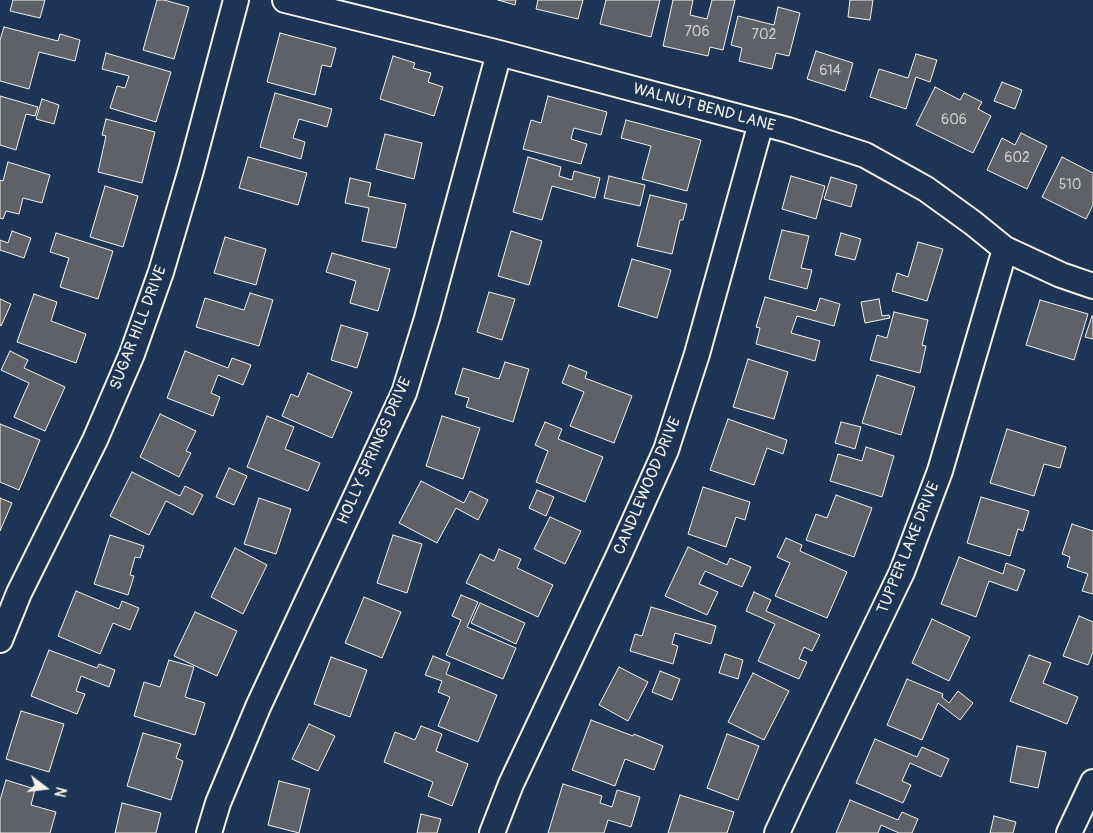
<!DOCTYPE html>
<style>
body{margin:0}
#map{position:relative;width:1093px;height:833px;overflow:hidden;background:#1d3557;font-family:Pangolin,sans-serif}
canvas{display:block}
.north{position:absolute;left:20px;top:763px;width:50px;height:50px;-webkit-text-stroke:4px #1d3557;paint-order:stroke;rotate:105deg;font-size:14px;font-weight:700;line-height:20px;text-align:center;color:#f4f1e8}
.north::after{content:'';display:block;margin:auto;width:18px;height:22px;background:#f4f1e8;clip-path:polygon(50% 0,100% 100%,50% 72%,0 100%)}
</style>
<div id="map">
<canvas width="1093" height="833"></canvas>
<div class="north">N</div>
</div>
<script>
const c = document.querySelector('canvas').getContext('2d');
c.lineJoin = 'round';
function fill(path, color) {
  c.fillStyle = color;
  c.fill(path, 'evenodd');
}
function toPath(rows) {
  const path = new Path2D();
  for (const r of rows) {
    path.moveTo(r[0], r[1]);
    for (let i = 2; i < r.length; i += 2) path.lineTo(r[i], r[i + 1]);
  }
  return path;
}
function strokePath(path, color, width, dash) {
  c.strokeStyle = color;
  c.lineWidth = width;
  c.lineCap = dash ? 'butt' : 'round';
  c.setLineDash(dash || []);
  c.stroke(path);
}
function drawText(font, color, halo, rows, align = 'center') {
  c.font = font + ' Pangolin,sans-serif';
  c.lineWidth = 4.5;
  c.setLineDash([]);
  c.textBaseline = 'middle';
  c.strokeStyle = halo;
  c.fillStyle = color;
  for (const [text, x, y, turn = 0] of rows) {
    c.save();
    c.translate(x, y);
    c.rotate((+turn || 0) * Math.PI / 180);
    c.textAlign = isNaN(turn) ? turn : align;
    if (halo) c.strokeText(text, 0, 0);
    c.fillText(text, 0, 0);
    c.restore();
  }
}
const building = toPath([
 [13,0,45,0,40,18,10,11,13,0],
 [157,0,164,0,189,7,174,59,143,50,157,0],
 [498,0,516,0,515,5,498,0],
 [538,0,583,0,578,19,536,9,538,0],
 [606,0,660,0,651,37,600,24,606,0],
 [673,0,693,0,690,15,707,19,712,0,735,0,723,50,710,47,708,56,663,46,673,0],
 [850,0,873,0,870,20,848,17,850,0],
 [778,7,800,13,789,56,776,53,772,69,739,61,742,48,731,45,738,16,774,25,778,7],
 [4,27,58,41,60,34,80,40,75,61,39,52,29,89,0,81,0,40,4,27],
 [280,33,336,48,331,67,322,65,315,95,267,82,280,33],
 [816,51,853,63,845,91,807,79,816,51],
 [106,53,171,72,156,122,110,108,117,86,125,88,129,76,102,69,106,53],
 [916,54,937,60,930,82,916,77,906,109,870,97,879,69,908,78,916,54],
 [393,56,415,63,413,68,431,73,428,82,443,87,434,116,380,99,393,56],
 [1002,82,1022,90,1015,109,994,101,1002,82],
 [935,87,960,100,964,93,982,102,978,109,991,116,973,153,916,125,935,87],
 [275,93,332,109,327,127,299,119,293,138,305,142,301,159,260,147,275,93],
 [0,96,38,107,35,116,26,114,16,150,0,145,0,96],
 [548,96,607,112,601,135,574,128,571,139,587,144,581,164,523,149,531,120,541,123,548,96],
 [42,99,59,105,54,124,36,119,42,99],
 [106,119,155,132,142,183,98,172,106,136,102,135,106,119],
 [626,120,701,140,687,191,642,179,651,146,621,138,626,120],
 [1021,133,1047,146,1027,189,987,170,1002,138,1015,145,1021,133],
 [385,134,422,143,414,179,376,169,385,134],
 [248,157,307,173,298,205,239,188,248,157],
 [528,157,561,167,559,176,572,180,574,171,600,178,595,198,552,186,542,220,513,212,528,157],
 [1062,157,1093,173,1093,205,1086,219,1042,197,1062,157],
 [8,162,50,175,42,203,23,198,19,214,6,211,3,219,0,218,0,180,3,181,8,162],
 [609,176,645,185,640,206,604,198,609,176],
 [791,176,825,186,816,219,782,209,791,176],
 [831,177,857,185,851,207,824,199,831,177],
 [350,178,371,183,368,196,406,204,396,248,362,241,369,208,345,203,350,178],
 [105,186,138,196,123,247,90,237,105,186],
 [650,195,687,204,683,220,680,220,672,254,637,246,650,195],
 [782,230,809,236,801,268,812,270,807,289,769,279,782,230],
 [12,231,31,238,24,258,0,250,0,240,8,243,12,231],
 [511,231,542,241,529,285,498,276,511,231],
 [56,233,113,251,98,299,60,287,69,258,50,252,56,233],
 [841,233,861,239,855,260,835,255,841,233],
 [225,237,266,249,256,285,214,273,225,237],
 [918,242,943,249,927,301,892,291,897,273,908,277,918,242],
 [332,253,390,269,378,311,350,303,356,281,326,272,332,253],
 [632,259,671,270,657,318,618,306,632,259],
 [489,292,515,299,502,340,477,332,489,292],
 [250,293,273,300,259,346,196,327,205,298,244,310,250,293],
 [34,294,57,302,51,321,86,334,76,363,17,342,34,294],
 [765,297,816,311,820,298,840,304,834,326,797,316,791,333,820,341,815,361,756,344,760,328,756,327,765,297],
 [0,299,11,304,1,326,0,325,0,299],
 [879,299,882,316,889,315,890,318,865,323,861,302,879,299],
 [1040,300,1088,314,1074,360,1026,345,1040,300],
 [894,312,928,320,922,345,926,346,920,373,870,360,877,335,887,338,894,312],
 [1092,316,1093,316,1093,339,1085,337,1092,316],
 [341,325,368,333,357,368,331,360,341,325],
 [10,351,28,360,24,368,65,387,45,431,14,417,29,383,1,370,10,351],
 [185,351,228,368,232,358,251,365,243,385,218,375,211,393,220,397,213,416,167,398,185,351],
 [748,359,788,372,774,419,733,407,748,359],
 [505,362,529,369,513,422,466,407,469,398,455,394,463,368,499,379,505,362],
 [569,365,587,372,585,378,632,396,614,443,570,426,584,392,562,383,569,365],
 [308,373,352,392,332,438,282,416,291,394,298,397,308,373],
 [877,375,915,387,901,435,862,423,877,375],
 [160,414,196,431,186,451,191,453,179,477,140,457,160,414],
 [267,416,294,427,285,449,320,463,308,491,247,467,267,416],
 [442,416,480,428,463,479,426,466,442,416],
 [728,419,787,440,783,454,767,448,754,485,710,470,728,419],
 [545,422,562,429,558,439,603,457,585,502,536,482,548,451,535,445,545,422],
 [841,422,861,427,855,449,835,443,841,422],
 [0,424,40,440,19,490,0,482,0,424],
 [1007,429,1066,447,1060,468,1044,464,1034,496,990,483,1007,429],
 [866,447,894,456,882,497,830,481,838,454,862,461,866,447],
 [229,468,247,476,234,505,216,497,229,468],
 [132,472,180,496,185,486,203,495,193,515,166,501,149,535,110,516,132,472],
 [421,481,464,503,470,491,488,500,478,520,456,508,437,543,399,523,421,481],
 [703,487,750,502,745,520,736,517,726,547,688,534,703,487],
 [537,490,554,497,546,516,529,508,537,490],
 [836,495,872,508,854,557,806,540,816,514,827,518,836,495],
 [981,497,1029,511,1023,531,1018,529,1010,556,967,543,981,497],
 [0,498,12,503,0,531,0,498],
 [259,498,291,509,276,554,244,544,259,498],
 [550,517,581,531,565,564,534,549,550,517],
 [1072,524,1093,531,1093,594,1082,591,1088,574,1067,567,1070,557,1062,554,1072,524],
 [110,535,144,546,140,558,135,557,130,575,134,576,128,595,94,584,110,535],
 [393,535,422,544,407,593,377,583,393,535],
 [786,538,802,545,800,551,847,572,827,618,775,596,790,563,777,557,786,538],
 [688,547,727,565,730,558,751,567,742,587,705,571,699,584,718,592,707,615,665,596,688,547],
 [235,548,267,565,243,614,211,597,235,548],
 [499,549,521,559,517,568,553,585,538,617,466,583,480,554,494,561,499,549],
 [959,557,1003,574,1006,563,1025,570,1017,591,989,581,976,617,941,604,959,557],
 [76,591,119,609,122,601,139,608,130,630,113,623,100,654,58,636,76,591],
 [754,592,771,600,766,611,820,635,812,651,804,647,799,659,807,662,799,679,758,661,775,624,746,611,754,592],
 [461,595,478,602,467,627,516,648,503,679,446,655,461,620,452,616,461,595],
 [364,597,401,612,382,658,345,643,364,597],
 [480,603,525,623,516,644,471,623,480,603],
 [651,607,716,626,711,644,675,633,672,644,678,646,673,664,630,651,635,634,642,636,651,607],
 [195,612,237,631,217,676,174,656,195,612],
 [1079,616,1093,622,1093,652,1088,665,1063,656,1079,616],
 [932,619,970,637,949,681,912,663,932,619],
 [49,650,97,668,99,664,115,670,109,687,81,676,76,691,85,694,77,714,31,696,49,650],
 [725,654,743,660,738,679,719,673,725,654],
 [1029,655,1051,663,1043,683,1078,697,1067,724,1010,701,1029,655],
 [433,656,450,663,446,674,497,695,478,742,438,726,450,697,438,692,442,681,425,675,433,656],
 [331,657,367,670,350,717,314,704,331,657],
 [169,660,194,667,185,697,205,703,195,735,134,716,144,682,160,687,169,660],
 [619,667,648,682,628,721,599,705,619,667],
 [660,671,680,679,672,700,652,692,660,671],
 [753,673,789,691,764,740,728,722,753,673],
 [907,679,943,694,942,697,949,703,958,691,973,703,960,720,938,703,922,740,887,725,907,679],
 [21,711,64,724,49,772,6,759,21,711],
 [591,720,633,736,634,734,663,746,654,770,625,759,615,786,572,770,591,720],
 [309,724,335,736,318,771,292,759,309,724],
 [421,726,442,734,436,751,468,764,452,806,428,796,433,782,384,762,395,732,415,740,421,726],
 [143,733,181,744,176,758,183,761,171,800,127,786,143,733],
 [727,734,759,746,738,800,707,788,727,734],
 [875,739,917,757,922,747,949,759,941,777,910,763,902,781,911,785,903,803,856,783,875,739],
 [1017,746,1046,752,1038,788,1010,782,1017,746],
 [6,780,35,789,31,805,56,812,50,833,0,833,0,800,6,780],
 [279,781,310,789,299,833,268,825,279,781],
 [563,784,602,796,600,803,612,807,617,790,640,797,631,827,608,820,604,833,548,833,563,784],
 [680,795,734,812,727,833,668,833,680,795],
 [850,800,898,820,902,812,918,819,912,833,899,833,881,825,878,833,836,833,850,800],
 [122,803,161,813,156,833,115,833,122,803],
 [421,814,441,819,437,833,417,833,421,814],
 [994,816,1016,822,1013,833,990,833,994,816]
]);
const minor = toPath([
 [285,0,499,53,788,130,865,155,926,189,973,223,1005,249,1061,275,1093,286],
 [0,640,19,593,95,440,132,354,161,272,191,170,236,0],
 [209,833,218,803,258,707,404,393,427,318,499,53],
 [492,833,511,784,619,555,666,450,697,354,761,123],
 [777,833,795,794,902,572,940,471,1005,249],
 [1069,833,1093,782]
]);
const numberNames = [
 ["706",697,32],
 ["702",764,35],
 ["614",830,71],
 ["606",954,120],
 ["602",1017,158],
 ["510",1070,185]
];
const streetNames = [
 ["WALNUT BEND LANE",704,108,15],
 ["SUGAR HILL DRIVE",139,328,-69],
 ["HOLLY SPRINGS DRIVE",375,451,-66],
 ["CANDLEWOOD DRIVE",648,486,-67],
 ["TUPPER LAKE DRIVE",909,548,-68]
];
fill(building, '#5e6168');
strokePath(building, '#f4f1e8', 1);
strokePath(minor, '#f4f1e8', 28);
strokePath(minor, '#1d3557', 24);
drawText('14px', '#cecdc8', null, numberNames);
drawText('16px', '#f4f1e8', '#1d3557', streetNames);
</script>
